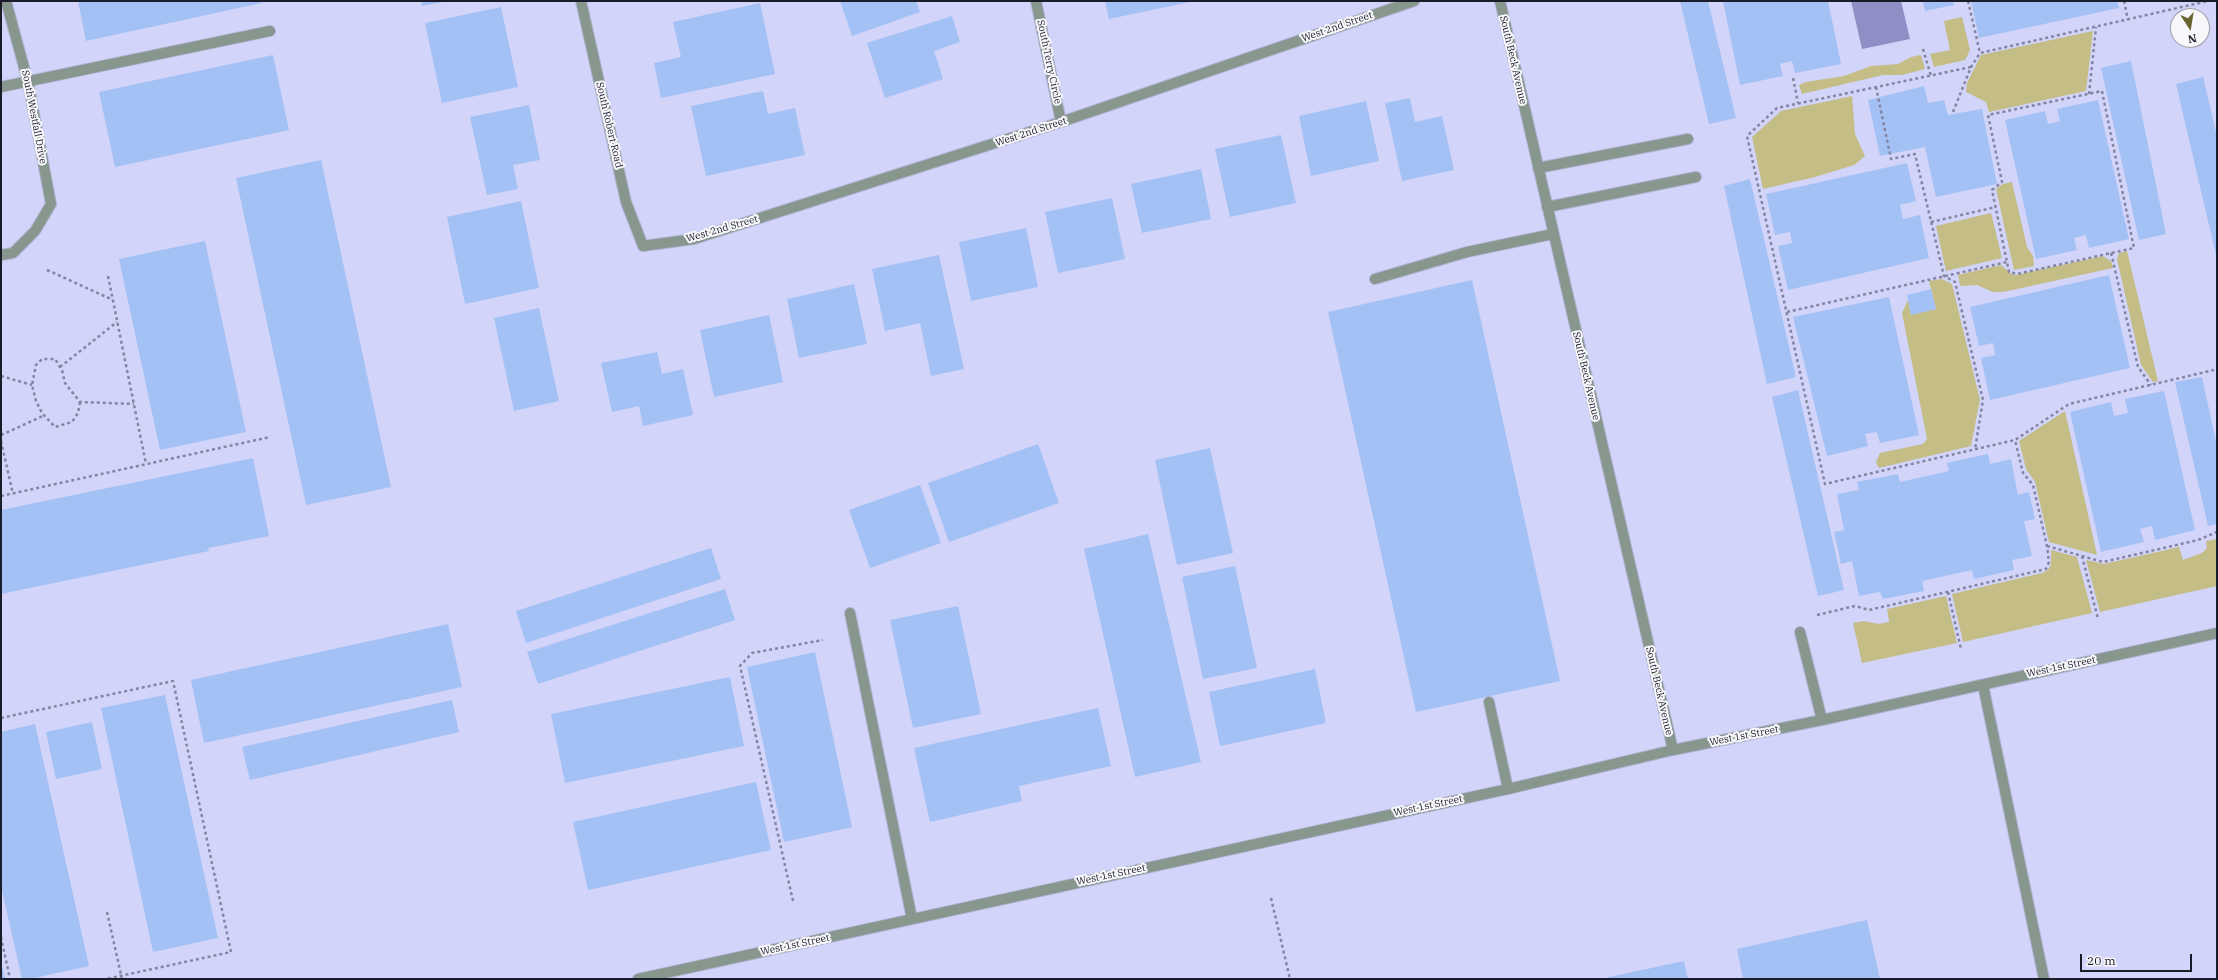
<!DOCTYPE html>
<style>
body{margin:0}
#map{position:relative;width:2218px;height:980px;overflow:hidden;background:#d2d4f9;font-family:"IBM Plex Serif",serif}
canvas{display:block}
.frame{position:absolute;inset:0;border:2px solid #1b1c29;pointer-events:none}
.north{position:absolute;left:2170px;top:8px;width:40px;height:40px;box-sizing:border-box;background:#f8f8fc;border:1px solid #a0a0a8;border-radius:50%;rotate:168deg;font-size:11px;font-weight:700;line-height:16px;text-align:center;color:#1b1c29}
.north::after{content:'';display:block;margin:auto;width:14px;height:18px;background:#6a6430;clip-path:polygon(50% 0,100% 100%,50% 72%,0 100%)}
.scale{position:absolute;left:2080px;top:954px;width:112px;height:18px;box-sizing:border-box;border:2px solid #1b1c29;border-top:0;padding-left:5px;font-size:12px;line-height:14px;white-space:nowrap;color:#1b1c29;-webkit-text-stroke:3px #f8f8fc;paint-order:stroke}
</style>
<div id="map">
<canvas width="2218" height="980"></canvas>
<div class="frame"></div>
<div class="north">N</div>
<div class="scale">20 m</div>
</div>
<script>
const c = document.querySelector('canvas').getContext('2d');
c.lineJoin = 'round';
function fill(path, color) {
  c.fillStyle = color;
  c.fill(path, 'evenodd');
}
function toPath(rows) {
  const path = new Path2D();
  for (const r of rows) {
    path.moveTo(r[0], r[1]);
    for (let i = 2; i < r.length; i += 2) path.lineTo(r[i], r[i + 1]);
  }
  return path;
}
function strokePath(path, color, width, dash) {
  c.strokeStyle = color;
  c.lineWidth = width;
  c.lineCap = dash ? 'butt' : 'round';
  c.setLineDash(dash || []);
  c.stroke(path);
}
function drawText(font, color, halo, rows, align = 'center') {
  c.font = font + ' "IBM Plex Serif",serif';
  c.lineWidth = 4;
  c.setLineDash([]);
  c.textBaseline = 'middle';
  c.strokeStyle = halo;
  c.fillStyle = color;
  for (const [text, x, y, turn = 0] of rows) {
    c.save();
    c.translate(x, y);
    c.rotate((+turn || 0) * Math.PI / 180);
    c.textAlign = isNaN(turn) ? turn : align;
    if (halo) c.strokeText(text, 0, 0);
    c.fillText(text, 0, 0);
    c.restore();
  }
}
const green = toPath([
 [1962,17,1970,50,1965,60,1934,67,1930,54,1950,50,1944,21],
 [2093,31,2086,91,1989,112,1986,102,1966,92,1967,83,1981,55],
 [1921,55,1925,69,1902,75,1883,75,1802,94,1799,85,1806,82,1844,76,1871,66,1898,64,1911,57],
 [1852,96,1855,134,1865,156,1854,165,1815,177,1763,189,1752,137,1781,111],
 [2012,182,2027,247,2033,256,2034,266,2014,270,1996,189,2003,184],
 [1991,213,2002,258,1946,271,1936,226],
 [2127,251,2158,381,2153,382,2141,365,2117,259,2119,253],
 [2103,256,2111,261,2113,268,2003,292,1993,292,1977,285,1960,286,1958,275,2001,265,2013,275,2016,275],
 [1942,279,1952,284,1980,400,1971,446,1879,468,1876,462,1880,453,1923,444,1927,439,1902,313,1908,300,1911,315,1936,309,1929,281],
 [2065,411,2097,555,2049,542,2035,482,2026,469,2019,441],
 [2217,539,2217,586,2100,612,2086,560,2104,564,2179,547,2183,560,2202,553,2207,548,2206,541],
 [2051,550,2077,557,2092,613,1963,642,1952,594,2042,573,2048,570,2051,564],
 [1946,596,1957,643,1862,663,1853,623,1864,621,1879,624,1889,622,1887,609]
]);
const water = toPath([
 [1851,1,1901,1,1910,39,1862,49]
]);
const building = toPath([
 [78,1,262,1,262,3,86,41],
 [421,1,443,1,443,2,422,6],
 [840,1,916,1,920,12,852,36],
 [1105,1,1190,1,1190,2,1109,19],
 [1680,1,1708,1,1736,118,1709,124],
 [1723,1,1828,1,1841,64,1795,73,1792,61,1780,64,1783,76,1740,85],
 [1923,1,1953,1,1954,5,1925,11],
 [1971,1,2117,1,2119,8,1979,38],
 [760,3,775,74,661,98,654,63,681,57,673,22],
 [501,7,518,87,442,103,425,23],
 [952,16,960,42,934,51,943,79,885,98,867,43],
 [273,55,289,130,115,167,99,92],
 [2131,61,2166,234,2139,240,2101,68],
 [2203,77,2217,136,2216,255,2176,84],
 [1924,86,1928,103,1944,100,1948,115,1982,109,1997,184,1936,197,1925,147,1880,156,1868,100],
 [763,91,768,114,795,108,805,155,706,176,691,106],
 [1410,98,1415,122,1442,116,1454,170,1402,181,1385,103],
 [2098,100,2129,239,2089,248,2086,235,2074,238,2077,250,2036,259,2005,120,2045,111,2048,124,2060,121,2057,109],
 [1366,101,1379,161,1311,176,1299,116],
 [529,105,540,160,513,165,518,189,487,195,470,117],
 [1281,135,1296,203,1230,217,1215,149],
 [321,160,391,487,306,505,236,178],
 [1907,163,1916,201,1900,205,1903,219,1920,215,1929,258,1788,290,1778,246,1792,243,1790,232,1775,235,1766,194],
 [1201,169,1211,219,1142,233,1131,184],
 [1750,179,1796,377,1767,384,1724,186],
 [1112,198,1125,259,1058,273,1045,212],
 [521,201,539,288,465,304,447,217],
 [1026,228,1038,287,971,301,959,242],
 [205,241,246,432,160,450,119,259],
 [939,255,964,369,931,376,920,323,885,331,872,269],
 [2109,275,2130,368,1990,400,1981,358,1995,355,1993,343,1979,346,1970,307],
 [1472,280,1560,681,1416,712,1328,312],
 [854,284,867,344,799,358,787,299],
 [1931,289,1936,309,1911,315,1907,295],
 [1889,297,1919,435,1880,443,1877,432,1865,434,1868,446,1827,456,1793,317],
 [539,308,559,401,514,411,494,318],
 [769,315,783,382,714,397,700,330],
 [657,352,662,374,683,369,693,415,643,426,639,406,612,412,601,363],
 [2202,377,2217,446,2217,524,2208,526,2175,382],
 [1798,390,1844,590,1818,596,1772,397],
 [2164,391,2195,530,2155,540,2152,526,2140,529,2144,542,2101,552,2070,412,2111,402,2114,416,2128,413,2125,399],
 [1038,444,1059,503,949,542,928,483],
 [1210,448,1233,553,1177,565,1155,460],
 [1988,454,1990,464,2011,459,2018,495,2029,492,2035,519,2024,521,2032,556,2012,560,2014,570,1974,579,1972,570,1922,581,1924,591,1883,599,1880,592,1859,596,1852,561,1841,564,1834,532,1844,530,1837,494,1859,490,1857,482,1898,474,1900,482,1949,471,1947,463],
 [253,458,269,536,208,548,209,551,1,594,1,510],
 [920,485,941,543,870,568,849,510],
 [1148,534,1201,762,1135,777,1084,549],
 [711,548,721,579,526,643,516,611],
 [1235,566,1257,668,1203,679,1182,577],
 [725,589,735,620,538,684,527,652],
 [958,606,981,714,913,728,890,620],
 [448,624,462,687,204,743,191,680],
 [815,652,852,827,784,842,747,667],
 [1315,669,1326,723,1220,746,1209,692],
 [730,677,744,746,565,783,551,714],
 [165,695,218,938,153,952,101,708],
 [452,700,459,732,250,780,242,747],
 [1098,708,1111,766,1019,786,1022,801,930,822,914,748],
 [92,722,102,769,56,779,46,732],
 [35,724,89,966,30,979,22,979,1,886,1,732],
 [756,782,771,850,588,890,573,822],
 [1867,920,1880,979,1743,979,1737,949],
 [1684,961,1688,979,1605,979,1605,978],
 [1,966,2,966,5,979,1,979]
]);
const path = toPath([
 [1968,1,1980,53],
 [2124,1,2128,20],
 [1923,49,1931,76],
 [1971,67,1777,108,1747,136,1825,484,2015,440,2069,404,2214,370],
 [1793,78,1798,103],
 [1876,87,1891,159,1915,154,1944,276,1955,282,1983,400,1975,449],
 [2102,91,2134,248,2017,274,2009,272,1992,190,2002,182,1988,115,2102,91],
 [2089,94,2096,27],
 [1953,112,1971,67,1980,53,2208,1],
 [1931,222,1996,207],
 [2111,253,2138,367,2151,385],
 [47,270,111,299],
 [108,276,146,464],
 [1787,312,2007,262],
 [60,367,117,322],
 [1,376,32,385],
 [80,402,78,413,72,422,55,427,42,413,36,401,32,385,36,365,42,359,55,359,62,370,65,383,80,402,134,404],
 [1,435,45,415],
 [1,441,13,494],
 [1,496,270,437],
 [2047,546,2103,562,2198,540,2217,532],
 [2082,556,2098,619],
 [1948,592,1961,649],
 [1817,615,1855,606,1869,610,2046,569,2049,562,2047,546,2033,485,2023,473,2015,440],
 [1,718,173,681,231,952,106,979],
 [1271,898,1290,979],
 [793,901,740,666,752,653,823,640],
 [107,912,122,979],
 [1,937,10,979]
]);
const minor = toPath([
 [581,1,626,202,643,246,694,239,1061,122,1414,1],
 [1036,1,1061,122],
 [1500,1,1673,750],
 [1,87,270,31],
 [1538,168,1688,139],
 [1547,207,1696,177],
 [1,255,13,253,35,231,51,204,28,82,6,1],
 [1375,279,1467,252,1553,234],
 [850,613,912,919],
 [1800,632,1822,720],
 [1983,685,2044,979],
 [1489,702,1508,789],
 [638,979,1508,789,1673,750,1822,720,2217,633]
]);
const streetNames = [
 ["West 2nd Street",1337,27,-19],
 ["South Beck Avenue",1513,60,77],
 ["South Terry Circle",1049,62,78],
 ["South Westfall Drive",34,117,79],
 ["South Robert Road",609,125,77],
 ["West 2nd Street",1031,132,-18],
 ["West 2nd Street",722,229,-16],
 ["South Beck Avenue",1586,376,77],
 ["West 1st Street",2061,667,-12],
 ["South Beck Avenue",1659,691,77],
 ["West 1st Street",1744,736,-11],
 ["West 1st Street",1428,806,-12],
 ["West 1st Street",1111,875,-12],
 ["West 1st Street",795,945,-12]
];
fill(green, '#c4bd85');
fill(water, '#8d8fc5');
fill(building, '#a4c1f5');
strokePath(minor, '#b1b3d4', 12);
strokePath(path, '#8485a0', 2.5, [3, 3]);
strokePath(minor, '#87978e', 10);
drawText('10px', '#1b1c29', '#f8f8fc', streetNames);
</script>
